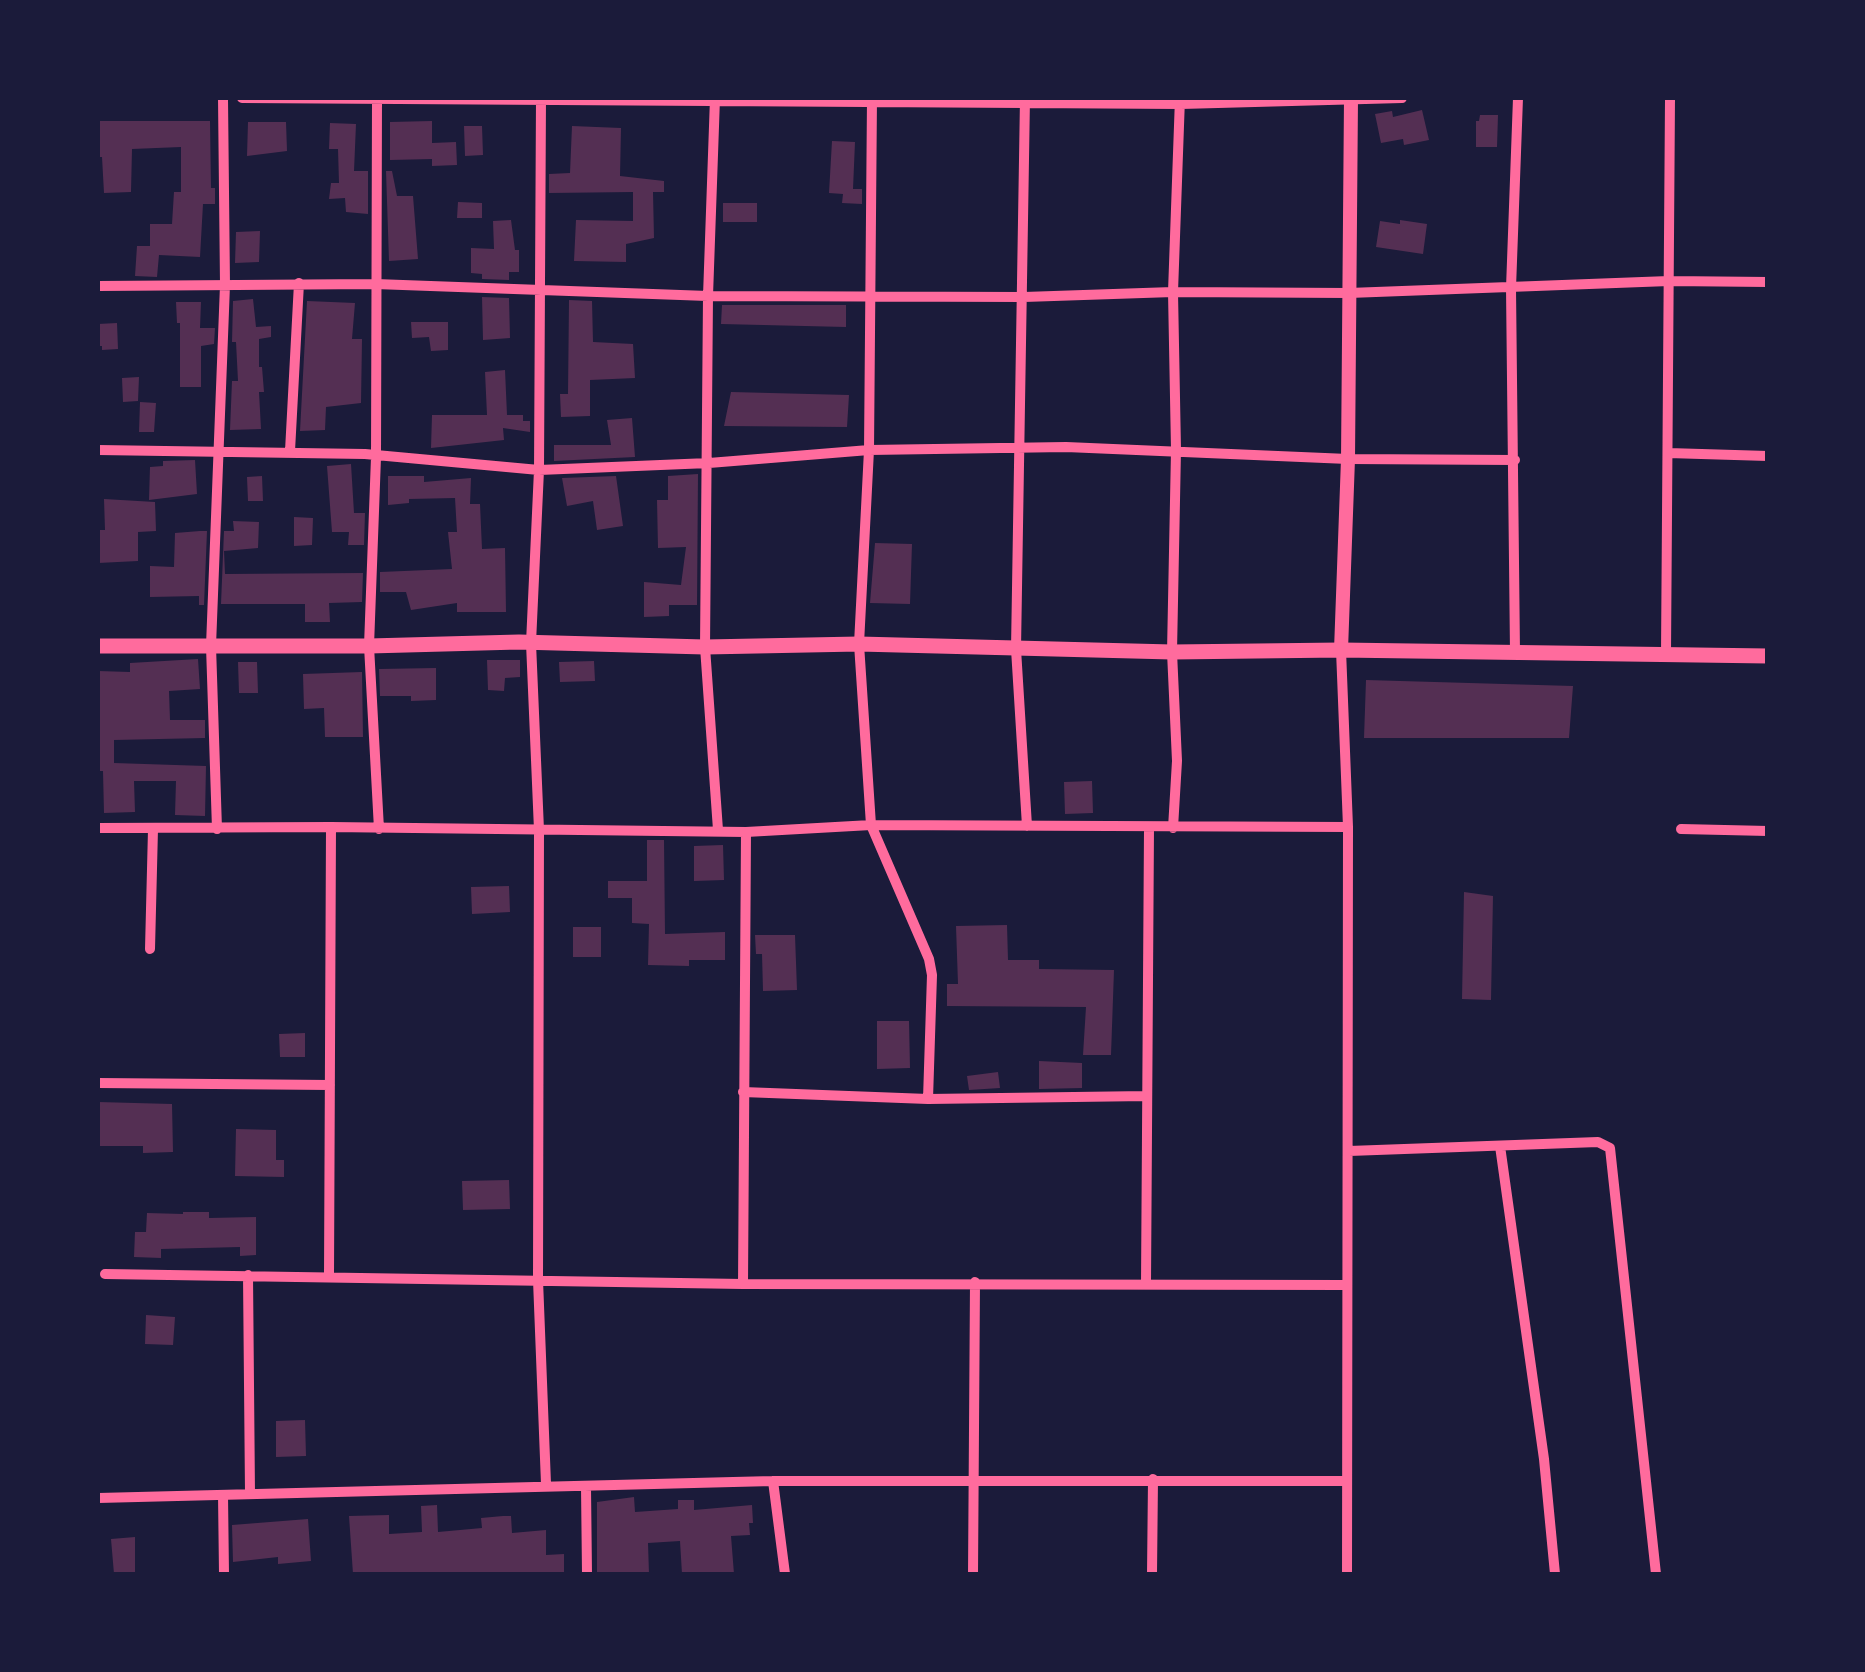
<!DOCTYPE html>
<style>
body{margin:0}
#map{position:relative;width:1865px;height:1672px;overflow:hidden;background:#1b1b3a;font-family:Barlow,sans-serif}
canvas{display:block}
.frame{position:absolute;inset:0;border:100px solid #1b1b3a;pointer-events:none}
</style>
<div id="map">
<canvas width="1865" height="1672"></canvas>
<div class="frame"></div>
</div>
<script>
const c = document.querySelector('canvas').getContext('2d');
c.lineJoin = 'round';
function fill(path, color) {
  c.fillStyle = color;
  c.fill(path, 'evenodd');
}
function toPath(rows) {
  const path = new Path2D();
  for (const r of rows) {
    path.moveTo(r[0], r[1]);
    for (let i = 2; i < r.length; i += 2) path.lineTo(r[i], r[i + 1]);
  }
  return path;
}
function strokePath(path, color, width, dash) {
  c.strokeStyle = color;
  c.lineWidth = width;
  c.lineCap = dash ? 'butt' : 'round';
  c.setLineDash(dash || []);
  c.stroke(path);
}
const building = toPath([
 [1422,110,1429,140,1404,145,1403,139,1381,143,1375,114,1392,111,1393,117],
 [1480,115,1498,115,1497,147,1476,147,1476,121,1479,121],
 [98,121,210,121,211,188,215,188,215,204,203,204,200,257,159,255,157,277,135,276,137,246,150,246,150,224,172,224,174,192,181,192,181,147,132,149,131,192,104,193,102,157,98,157],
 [432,121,432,143,456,142,457,165,432,166,432,159,390,160,390,122],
 [248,122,286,122,287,151,247,156],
 [330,123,356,124,354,171,368,171,368,214,346,212,345,198,329,199,331,183,339,183,338,149,329,149],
 [464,126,482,126,483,155,465,156],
 [572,126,621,128,620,176,664,181,664,192,653,192,654,238,626,244,626,262,574,261,576,220,633,221,633,192,549,193,549,174,570,173],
 [832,141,855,142,853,189,862,189,862,204,842,203,843,194,829,193],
 [386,171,392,171,397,196,413,196,418,259,389,261],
 [458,202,482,203,482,218,457,218],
 [723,203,757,203,757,222,723,222],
 [511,220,515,250,519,250,519,272,509,272,509,280,482,279,482,274,471,273,471,248,494,249,493,221],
 [1400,220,1427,224,1423,254,1376,247,1380,221,1400,224],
 [260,231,259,262,235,263,236,232],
 [482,297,509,298,510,338,483,340],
 [253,299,256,327,271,326,271,337,259,339,259,367,262,367,264,392,259,392,261,429,230,430,232,381,238,381,236,342,232,342,233,301],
 [569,300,592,301,593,342,633,344,635,378,590,380,590,416,561,417,560,394,568,394],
 [307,301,355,303,352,339,362,339,361,403,326,407,325,430,300,431],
 [176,302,201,302,200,328,215,328,214,344,201,346,201,387,180,387,180,323,177,323],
 [722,305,846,305,846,327,721,324],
 [411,322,448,322,448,350,431,351,429,337,412,338],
 [117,323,118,349,102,350,102,346,98,346,98,324],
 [505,370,507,415,523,415,523,421,530,421,530,432,503,428,504,440,431,448,432,415,487,415,485,372],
 [139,377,138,401,123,402,122,378],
 [731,392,849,395,847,427,724,426],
 [140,402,156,403,154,432,139,432],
 [632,418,635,457,554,461,554,445,611,445,607,420],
 [195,460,197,494,149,500,150,467,163,466,163,461],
 [351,464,354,513,365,513,364,545,348,545,349,532,332,532,327,466],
 [698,474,697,605,669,605,669,616,644,617,644,582,681,585,686,547,658,548,657,500,668,500,668,476],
 [262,476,263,501,248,501,247,477],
 [388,476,424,476,424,482,471,478,470,504,480,504,482,549,505,548,506,612,457,612,457,603,411,610,406,592,380,592,380,572,452,569,448,532,457,532,455,498,409,499,409,503,388,505],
 [616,476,623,526,597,530,593,501,567,506,562,478],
 [104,499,155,502,156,531,138,532,138,561,98,563,98,530,105,530],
 [294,517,313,518,312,545,294,546],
 [233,521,259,522,258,548,224,551,225,574,363,573,362,602,329,603,330,622,305,622,305,604,221,604,224,531,234,531],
 [200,531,207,531,204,605,199,605,199,596,150,597,150,566,174,567,175,533],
 [875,543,912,544,910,604,870,603],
 [198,659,200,689,169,691,170,720,205,720,205,738,114,740,114,763,206,766,205,816,175,815,176,781,134,781,135,812,104,813,103,771,98,771,98,671,130,672,130,663],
 [487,660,520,660,520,677,505,678,504,691,488,690],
 [594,661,595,681,560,682,559,662],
 [238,662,257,662,258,693,239,693],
 [436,668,436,700,411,701,411,696,380,696,379,669],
 [362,672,363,737,325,737,324,708,304,709,303,674],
 [1366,680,1573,686,1569,738,1364,738],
 [1092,781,1093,813,1065,814,1064,782],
 [647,840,664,840,665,934,725,932,725,960,689,960,689,966,648,965,649,924,632,923,632,898,608,898,608,881,647,881],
 [723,845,724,880,694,881,694,846],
 [509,886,510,912,472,914,471,887],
 [1464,892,1493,896,1491,1000,1462,999],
 [1007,925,1008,960,1039,960,1039,969,1114,970,1111,1055,1083,1055,1086,1007,947,1006,947,984,958,984,956,926],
 [573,927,601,927,601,957,573,957],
 [755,935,795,935,797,990,763,991,762,954,756,954],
 [877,1021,909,1021,910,1068,877,1069],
 [305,1033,305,1057,280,1057,279,1034],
 [1039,1061,1082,1063,1082,1088,1039,1089],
 [998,1072,1000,1088,969,1090,967,1076],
 [98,1102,172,1104,173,1152,143,1153,143,1146,98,1146],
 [236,1129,276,1130,276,1160,284,1160,284,1177,235,1176],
 [509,1180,510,1209,463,1210,462,1181],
 [183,1212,209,1212,209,1218,256,1217,256,1255,240,1256,240,1247,161,1249,161,1258,134,1257,135,1232,146,1232,147,1213,183,1214],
 [146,1315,175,1317,173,1345,145,1344],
 [305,1420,306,1456,276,1457,276,1421],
 [634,1497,635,1512,678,1509,678,1500,694,1500,694,1510,752,1505,753,1523,749,1523,750,1535,731,1536,734,1574,682,1574,680,1541,648,1543,649,1574,597,1574,597,1502],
 [437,1505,438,1532,482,1528,481,1518,503,1516,511,1516,512,1533,546,1530,546,1555,564,1554,564,1574,353,1574,349,1516,389,1515,389,1534,422,1532,421,1506],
 [308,1519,311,1561,278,1564,278,1557,233,1562,232,1525],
 [135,1537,135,1574,114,1574,111,1539]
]);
const minor = toPath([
 [242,98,1181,104,1402,98],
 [377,98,376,457,369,646,379,829],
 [541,98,539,470,531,643,539,830,538,1280,546,1484],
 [715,98,708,296,705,647,718,830],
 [872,98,869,450,859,644,871,825,929,959,932,975,928,1099],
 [1025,98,1016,649,1027,826],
 [98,286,375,284,708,296,1024,297,1173,292,1349,293,1669,281,1768,282],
 [98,450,365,454,539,470,709,463,869,450,1066,447,1348,459,1515,460],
 [290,451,299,283],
 [1668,453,1768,456],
 [1341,650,1348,827,1347,1574],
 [1515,653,1511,288,1518,98],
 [1666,653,1670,98],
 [98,828,331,827,746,832,871,825,1348,827],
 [1173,828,1177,761,1172,652,1176,450,1173,292,1180,98],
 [217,829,211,646,225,285,223,98],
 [1681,829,1768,831],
 [150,949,153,829],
 [98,1083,330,1085],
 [743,1092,928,1099,1147,1096],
 [1500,1146,1544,1459,1555,1574],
 [1349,1151,1598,1142,1610,1148,1656,1574],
 [105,1274,743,1284,1346,1285],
 [248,1275,250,1494],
 [329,1275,331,827],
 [743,1284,746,832],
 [1146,1284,1149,828],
 [773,1481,785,1574],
 [586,1487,587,1574],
 [223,1495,224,1574],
 [98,1498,773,1481,1346,1481],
 [973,1574,975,1282],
 [1152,1574,1153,1479]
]);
const tertiary = toPath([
 [1341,650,1348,459,1351,98]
]);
const secondary = toPath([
 [98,646,369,646,519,642,705,647,859,644,1172,652,1341,650,1768,656]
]);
fill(building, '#542f53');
strokePath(minor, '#ff6b9d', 10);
strokePath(tertiary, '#ff6b9d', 14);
strokePath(secondary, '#ff6b9d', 15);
</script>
